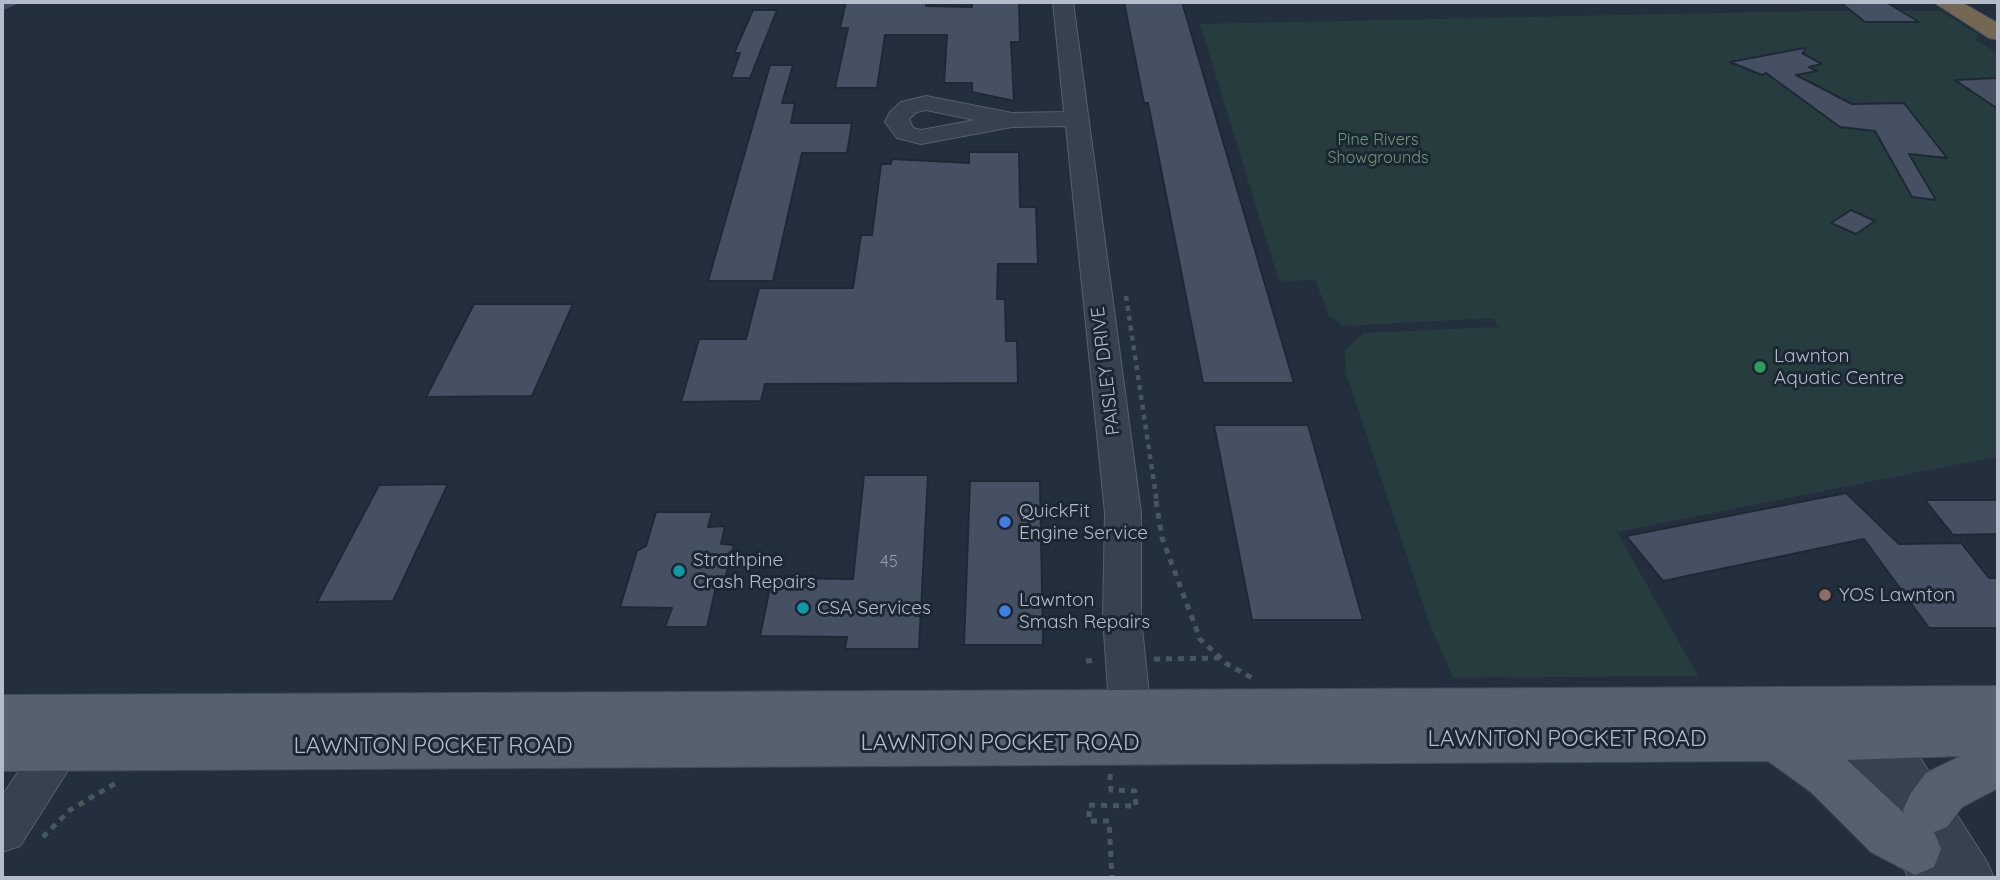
<!DOCTYPE html>
<style>
body{margin:0}
#map{position:relative;width:2000px;height:880px;overflow:hidden;background:#242f3e;font-family:Quicksand,sans-serif}
canvas{display:block}
.frame{position:absolute;inset:0;border:4px solid #b4bcc9;pointer-events:none}
</style>
<div id="map">
<canvas width="2000" height="880"></canvas>
<div class="frame"></div>
</div>
<script>
const c = document.querySelector('canvas').getContext('2d');
c.lineJoin = 'round';
function fill(path, color) {
  c.fillStyle = color;
  c.fill(path, 'evenodd');
}
function toPath(rows) {
  const path = new Path2D();
  for (const r of rows) {
    path.moveTo(r[0], r[1]);
    for (let i = 2; i < r.length; i += 2) path.lineTo(r[i], r[i + 1]);
  }
  return path;
}
function strokePath(path, color, width, dash) {
  c.strokeStyle = color;
  c.lineWidth = width;
  c.lineCap = dash ? 'butt' : 'round';
  c.setLineDash(dash || []);
  c.stroke(path);
}
function drawText(font, color, halo, rows, align = 'center') {
  c.font = font + ' Quicksand,sans-serif';
  c.lineWidth = 6;
  c.setLineDash([]);
  c.textBaseline = 'middle';
  c.strokeStyle = halo;
  c.fillStyle = color;
  for (const [text, x, y, turn = 0] of rows) {
    c.save();
    c.translate(x, y);
    c.rotate((+turn || 0) * Math.PI / 180);
    c.textAlign = isNaN(turn) ? turn : align;
    if (halo) c.strokeText(text, 0, 0);
    c.fillText(text, 0, 0);
    c.restore();
  }
}
const green = toPath([
 [1812,11,1940,11,1978,34,1976,40,1998,54,1998,461,1994,457,1617,532,1698,676,1453,678,1430,624,1346,372,1345,350,1364,333,1499,327,1493,318,1344,326,1328,315,1316,280,1279,281,1200,24]
]);
const stream = toPath([
 [2,8,16,2]
]);
const building = toPath([
 [846,2,926,2,926,6,972,7,972,2,1019,2,1020,42,1011,42,1014,101,972,92,972,83,944,83,947,35,885,35,877,88,835,88,848,28,840,28,846,2],
 [1124,2,1182,2,1294,383,1203,383,1148,103,1144,103,1124,2],
 [1840,2,1886,2,1919,22,1865,22,1840,2],
 [753,10,777,10,750,78,731,78,740,53,734,53,753,10],
 [1804,48,1805,51,1802,53,1822,64,1809,67,1817,71,1796,75,1852,104,1904,103,1947,158,1909,154,1936,200,1912,197,1875,131,1840,127,1766,73,1762,75,1730,62,1804,48],
 [770,65,793,65,782,103,795,103,791,123,852,123,847,153,802,153,773,281,708,281,770,65],
 [1998,78,1998,109,1955,80,1998,78],
 [969,152,1019,152,1020,207,1036,207,1038,264,998,264,997,299,1005,299,1006,341,1017,341,1018,383,765,384,761,401,681,402,699,339,746,339,759,288,853,288,861,235,872,235,881,164,891,164,892,159,969,163,969,152],
 [1851,210,1875,221,1856,234,1831,223,1851,210],
 [474,304,573,304,532,396,426,397,474,304],
 [1214,425,1308,425,1363,620,1252,620,1214,425],
 [864,475,928,475,919,649,845,649,847,637,760,636,772,578,853,579,864,475],
 [970,481,1040,481,1043,645,964,645,970,481],
 [448,484,393,601,317,602,379,485,448,484],
 [1846,493,1899,544,1961,543,1989,578,1998,578,1998,628,1929,628,1864,539,1663,581,1626,536,1846,493],
 [1925,500,1998,500,1998,534,1953,535,1925,500],
 [656,512,712,512,708,527,725,526,721,544,734,545,724,582,717,582,707,627,665,627,672,608,620,607,637,551,646,546,656,512]
]);
const pathFar1 = toPath([
 [1126,296,1157,503]
]);
const path = toPath([
 [1156,501,1162,538,1200,639,1227,664,1252,678],
 [1154,659,1219,658],
 [1086,661,1096,660],
 [1110,774,1111,790,1135,791,1136,806,1089,805,1089,821,1109,821,1112,878],
 [43,837,70,810,116,783]
]);
const minor = toPath([
 [1053,2,1073,2,1141,513,1141,618,1153,734,1147,747,1132,753,1117,747,1111,734,1103,618,1105,513,1066,126,1012,127,921,144,897,138,885,122,890,112,901,102,926,96,1012,113,1064,112,1053,2],
 [926,110,975,120,921,130,913,128,909,119,917,112,926,110],
 [1842,702,1859,710,1866,707,1881,713,1908,739,1987,862,1994,878,1909,878,1821,720,1827,707,1842,702],
 [69,713,84,719,90,732,84,745,20,846,2,852,2,796,54,719,69,713]
]);
const major = toPath([
 [1998,686,1998,788,1962,807,1947,827,1934,832,1941,849,1934,867,1915,875,1871,852,1811,792,1768,761,2,771,2,695,1998,686],
 [1961,756,1926,773,1911,793,1903,810,1905,814,1847,760,1961,756]
]);
const highway = toPath([
 [1933,2,1961,2,1998,23,1998,40,1989,38,1933,2]
]);
const markers = [
 [1760,367,7,"#2e9e5b"],
 [1005,522,7,"#3f7fe0"],
 [679,571,7,"#0f9aa8"],
 [1825,595,7,"#8d6e63"],
 [803,608,7,"#0f9aa8"],
 [1005,611,7,"#3f7fe0"]
];
const farParknames = [
 ["Pine Rivers",1378,140],
 ["Showgrounds",1378,158]
];
const numberNames = [
 ["45",889,562]
];
const poiNames = [
 ["Lawnton",1774,356],
 ["Aquatic Centre",1774,378],
 ["QuickFit",1019,511],
 ["Engine Service",1019,533],
 ["Strathpine",693,560],
 ["Crash Repairs",693,582],
 ["YOS Lawnton",1839,595],
 ["Lawnton",1019,600],
 ["Smash Repairs",1019,622],
 ["CSA Services",817,608]
];
const streetNames = [
 ["PAISLEY DRIVE",1106,371,-97]
];
const nearStreetnames = [
 ["LAWNTON POCKET ROAD",1567,739],
 ["LAWNTON POCKET ROAD",1000,743],
 ["LAWNTON POCKET ROAD",433,746]
];
fill(green, '#263c3f');
strokePath(stream, '#394c67', 5);
fill(building, '#455162');
strokePath(building, '#1f2835', 2);
strokePath(minor, '#565f6c', 2);
strokePath(major, '#414a57', 2);
strokePath(highway, '#434c59', 2);
strokePath(pathFar1, '#44595c', 4.5, [5, 5]);
strokePath(path, '#44595c', 5, [6, 6]);
fill(minor, '#38414e');
fill(major, '#56606e');
fill(highway, '#746855');
for (const [x, y, r, color] of markers) {
  const dot = new Path2D();
  dot.arc(x, y, r, 0, 2 * Math.PI);
  c.fillStyle = color;
  c.fill(dot);
  strokePath(dot, '#1d2633', 2.5);
}
drawText('16px', '#6b9a76', '#1d2633', farParknames);
drawText('16px', '#98a1af', null, numberNames);
drawText('19px', '#b4bcc9', '#1d2633', poiNames, 'left');
drawText('19px', '#b4bcc9', '#1d2633', streetNames);
drawText('23px', '#b4bcc9', '#1d2633', nearStreetnames);
</script>
